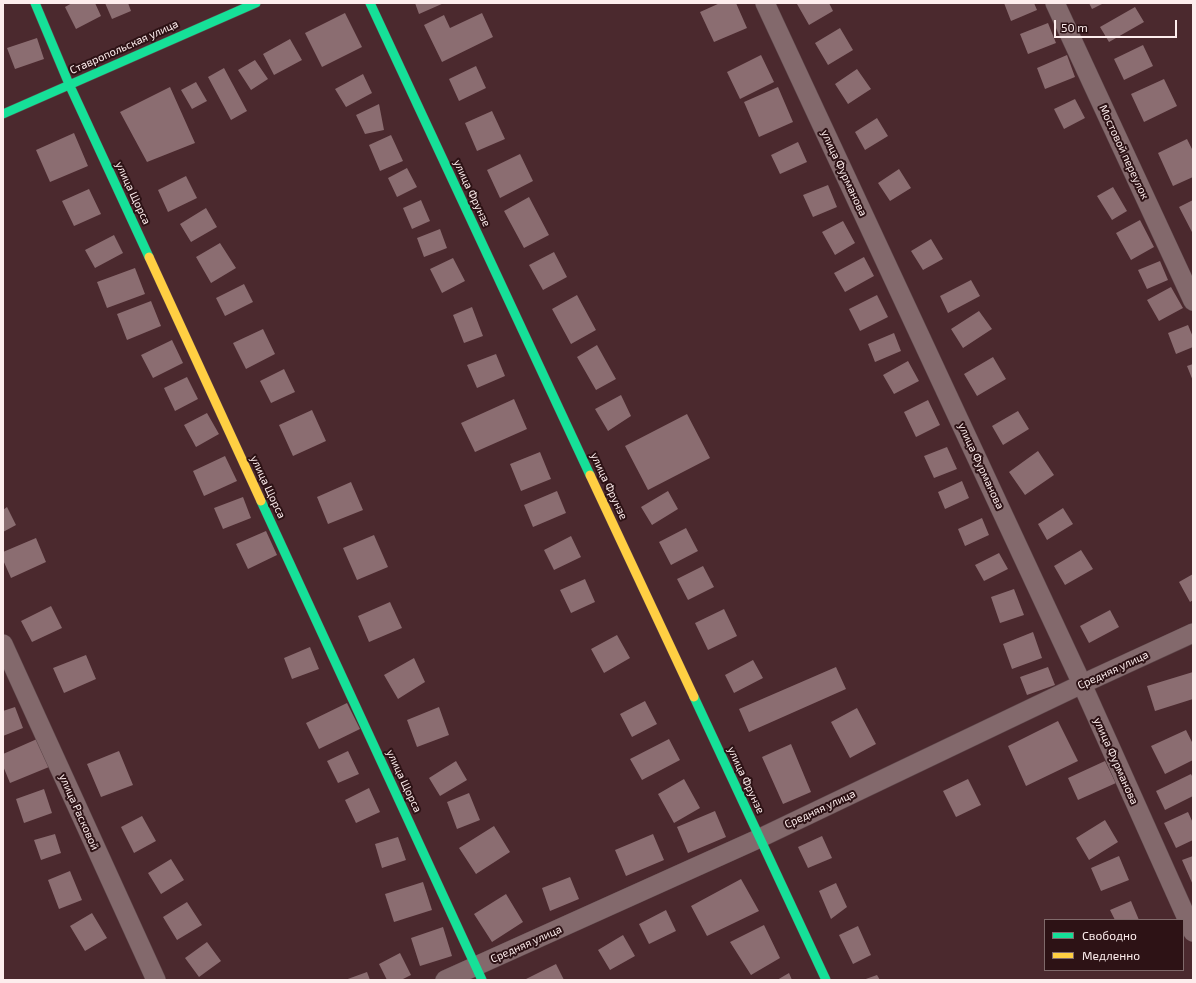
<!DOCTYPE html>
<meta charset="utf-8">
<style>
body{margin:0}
#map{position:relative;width:1196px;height:983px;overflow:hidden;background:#4b292e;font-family:"Exo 2",sans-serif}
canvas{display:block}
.frame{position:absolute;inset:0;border:4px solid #fdeded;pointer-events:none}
.legend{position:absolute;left:1044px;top:919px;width:140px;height:52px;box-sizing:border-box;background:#2d1215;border:1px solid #806a6b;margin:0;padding:5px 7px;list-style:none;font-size:12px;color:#fdeded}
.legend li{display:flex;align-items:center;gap:8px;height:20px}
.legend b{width:20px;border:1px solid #806a6b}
.scale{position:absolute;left:1054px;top:20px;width:123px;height:18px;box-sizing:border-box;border:2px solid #fdeded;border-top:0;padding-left:5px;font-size:12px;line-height:14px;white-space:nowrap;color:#fdeded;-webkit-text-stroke:3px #2d1215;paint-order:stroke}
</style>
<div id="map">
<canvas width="1196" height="983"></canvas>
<div class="frame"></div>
<ul class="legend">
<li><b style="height:5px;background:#16e098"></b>Свободно</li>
<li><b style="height:5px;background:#ffcf43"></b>Медленно</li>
</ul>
<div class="scale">50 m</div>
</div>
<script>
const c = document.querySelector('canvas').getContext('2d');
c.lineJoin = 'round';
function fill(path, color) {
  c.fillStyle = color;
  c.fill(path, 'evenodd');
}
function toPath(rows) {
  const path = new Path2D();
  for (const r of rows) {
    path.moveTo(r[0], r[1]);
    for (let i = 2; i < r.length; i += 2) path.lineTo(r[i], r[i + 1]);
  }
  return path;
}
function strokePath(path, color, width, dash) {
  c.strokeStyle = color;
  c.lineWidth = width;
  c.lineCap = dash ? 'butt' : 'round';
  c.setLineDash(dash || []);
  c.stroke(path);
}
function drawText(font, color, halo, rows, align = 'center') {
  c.font = font + ' "Exo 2",sans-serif';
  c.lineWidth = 4;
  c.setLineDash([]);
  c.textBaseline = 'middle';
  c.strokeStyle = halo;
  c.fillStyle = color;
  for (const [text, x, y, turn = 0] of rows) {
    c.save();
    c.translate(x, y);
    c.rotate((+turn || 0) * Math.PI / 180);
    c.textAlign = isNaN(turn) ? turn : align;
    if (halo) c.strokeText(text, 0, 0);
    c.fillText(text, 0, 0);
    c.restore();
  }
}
const building = toPath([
 [72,3,95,3,101,16,76,29,65,7],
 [105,3,128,3,131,11,112,19],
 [415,3,444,3,419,14],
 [720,3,736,3,747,28,714,42,700,12],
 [798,3,829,3,833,11,809,25,797,4],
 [1004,3,1034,3,1037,10,1011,21],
 [1089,3,1104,3,1092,9],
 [1135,7,1144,22,1109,42,1100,27],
 [345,13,362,47,322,67,305,33],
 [482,13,493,37,442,62,424,25,444,15,450,28],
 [1048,23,1056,43,1028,54,1020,34],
 [840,28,853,50,828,65,815,43],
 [37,38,44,59,15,69,7,48],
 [290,39,302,60,274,75,263,54],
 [1143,45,1153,66,1124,80,1114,59],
 [761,55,774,82,740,99,727,72],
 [1067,55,1075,77,1045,89,1037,68],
 [255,60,268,79,251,90,238,70],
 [476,66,486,88,459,101,449,79],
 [224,68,247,111,231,120,208,77],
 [857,69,871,89,848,104,835,84],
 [363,74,372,93,346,107,335,89],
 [1164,79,1177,106,1144,122,1131,94],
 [196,82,207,101,192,109,181,90],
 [170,87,195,143,147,162,120,112],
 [778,87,793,122,759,137,744,102],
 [1075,99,1085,118,1064,129,1054,109],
 [379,104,384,130,365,134,356,115],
 [492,111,505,139,477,151,465,123],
 [877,118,888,136,865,150,855,132],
 [74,133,88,166,50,182,36,150],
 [391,135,403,161,380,171,369,145],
 [1187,139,1193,151,1193,177,1173,186,1158,153],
 [798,142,807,162,780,174,771,155],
 [520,154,533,181,500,198,487,170],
 [407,168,417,187,397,197,388,178],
 [899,169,911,188,890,201,878,183],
 [186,176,197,198,168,212,158,190],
 [828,185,837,207,813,217,803,195],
 [1113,187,1127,211,1112,220,1097,196],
 [89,189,101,214,74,226,62,201],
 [529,197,549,235,524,248,504,211],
 [421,200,430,221,412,229,403,208],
 [1193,200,1193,234,1179,207],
 [206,208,217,227,191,242,180,224],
 [1140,220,1154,247,1131,260,1116,233],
 [843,221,855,243,835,255,822,232],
 [440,229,447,248,424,257,417,238],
 [114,235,123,253,95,268,85,250],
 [931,239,943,259,923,270,911,251],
 [220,243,236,268,211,283,196,257],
 [554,252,567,277,543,290,529,265],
 [864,257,874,276,845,292,834,273],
 [453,258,465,281,442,293,430,269],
 [1160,261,1168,280,1147,289,1138,270],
 [135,268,145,294,107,308,97,282],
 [971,280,980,296,948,313,940,296],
 [244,284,253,302,225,316,216,298],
 [1171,287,1183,308,1159,321,1147,300],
 [577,295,596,330,571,344,552,309],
 [877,295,888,317,860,331,849,309],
 [151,301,161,326,127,340,117,314],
 [472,307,483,336,464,343,453,315],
 [979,311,992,329,963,348,951,329],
 [1188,325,1193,337,1193,347,1176,354,1168,333],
 [263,329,275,354,246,369,233,343],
 [894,333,901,351,875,362,868,344],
 [172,340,183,363,153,378,141,355],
 [597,345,616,379,596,390,577,357],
 [496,354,505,376,477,388,467,365],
 [993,357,1006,379,977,396,964,374],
 [908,361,919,381,894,394,883,375],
 [1193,364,1193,381,1187,366],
 [284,369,295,392,271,403,260,381],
 [187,377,198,399,175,411,164,388],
 [621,395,631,416,608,431,595,409],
 [514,399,527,429,475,452,461,423],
 [928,400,940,425,916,437,904,412],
 [312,410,326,441,293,456,279,425],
 [1018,411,1029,429,1003,445,992,426],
 [207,413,219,434,196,447,184,425],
 [687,414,710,458,648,490,625,446],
 [947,447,957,469,934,478,924,456],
 [1038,451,1054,475,1025,495,1009,472],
 [540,452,551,479,521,491,510,464],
 [225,456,237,481,204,496,193,471],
 [962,481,969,498,945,509,938,492],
 [351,482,363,510,328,524,317,497],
 [557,491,566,513,533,527,524,505],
 [668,491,678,509,652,525,641,507],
 [243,497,251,518,223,529,214,508],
 [7,507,16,525,3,532,3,510],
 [1063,508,1073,524,1047,540,1038,524],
 [982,518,989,535,965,546,958,529],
 [686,528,698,551,671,565,659,542],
 [266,531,277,555,248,569,236,544],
 [374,535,388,567,357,580,343,548],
 [571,536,581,557,554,570,544,550],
 [36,538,46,562,11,578,3,560,3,552],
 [1081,550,1093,569,1065,585,1054,566],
 [999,553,1008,569,984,581,975,565],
 [703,566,714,587,688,600,677,579],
 [1193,574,1193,600,1190,602,1179,582],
 [585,579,595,602,571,613,560,590],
 [1014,589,1024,615,1000,623,991,597],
 [390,602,402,628,369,642,358,616],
 [51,606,62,628,32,642,21,621],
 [724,609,737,636,708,650,695,623],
 [1110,610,1119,627,1089,643,1080,626],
 [1033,632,1042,658,1012,669,1003,644],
 [617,635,630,658,604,673,591,649],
 [310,647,319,669,292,679,284,658],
 [86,655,96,679,64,693,53,668],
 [414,658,425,682,398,699,384,675],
 [753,660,763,678,734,693,725,675],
 [836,667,846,689,749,732,739,709],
 [1048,667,1055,685,1027,695,1020,677],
 [1193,672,1193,699,1155,711,1147,686],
 [645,701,657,724,632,737,620,714],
 [347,703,360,729,319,749,306,723],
 [15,707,23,728,3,736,3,711],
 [439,707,449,735,417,747,407,720],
 [857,708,876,744,850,758,831,722],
 [1058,721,1078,761,1026,786,1008,746],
 [1186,730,1193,744,1193,760,1165,774,1151,746],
 [37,739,49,767,10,783,3,766,3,754],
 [669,739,680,760,642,780,630,759],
 [791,744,811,792,783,804,762,757],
 [119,751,133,785,101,797,87,764],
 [348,751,359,774,338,783,327,761],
 [456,761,467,780,440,796,429,778],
 [1105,761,1116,783,1078,800,1068,778],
 [1191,774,1193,778,1193,796,1165,810,1156,791],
 [684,779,700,808,674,823,658,794],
 [968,779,981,805,956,817,943,791],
 [369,788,380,812,356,823,345,800],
 [44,789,52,813,24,823,16,799],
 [469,793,480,820,457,829,447,802],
 [715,811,726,837,688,853,677,827],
 [1188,812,1193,823,1193,840,1176,848,1164,823],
 [142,816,156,841,134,853,121,827],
 [1105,820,1118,842,1089,860,1076,838],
 [494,826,510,852,476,874,459,848],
 [55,834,61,853,41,860,34,840],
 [653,834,664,860,626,876,615,850],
 [822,836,832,858,808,868,798,847],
 [398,837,406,860,382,868,375,844],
 [1119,856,1129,880,1101,891,1091,868],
 [1193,856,1193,885,1182,860],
 [171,859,184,880,161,894,148,873],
 [70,871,82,900,59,909,48,880],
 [570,877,579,899,550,911,542,888],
 [741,879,759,911,707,936,691,906],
 [423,882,432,910,394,922,385,894],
 [836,883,847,907,831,919,819,891],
 [506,894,523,922,492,942,474,914],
 [1131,901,1139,920,1115,920,1110,910],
 [187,902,202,925,177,940,163,917],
 [666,910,676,931,649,944,639,924],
 [92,913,107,938,85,951,70,926],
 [764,925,780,958,751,975,730,942],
 [858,926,871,955,853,964,839,935],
 [443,927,452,956,420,966,411,938],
 [623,935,635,956,610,970,598,950],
 [207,942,221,961,199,977,185,958],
 [400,953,411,975,401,980,387,980,379,964],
 [556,964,564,980,527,980,526,979],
 [367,972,370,980,345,980],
 [789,973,792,980,777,980],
 [877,975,880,980,863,980]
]);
const street = toPath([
 [765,3,1082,684,1193,932],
 [1055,3,1193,301],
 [3,644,156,980],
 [445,980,760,838,1082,684,1193,633]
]);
const fast = toPath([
 [35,3,69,84,149,257],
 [370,3,590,475],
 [3,114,256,3],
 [261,501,482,980],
 [694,697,826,980]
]);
const slow = toPath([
 [149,257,261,501],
 [590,475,694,697]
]);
const streetNames = [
 ["Ставропольская улица",124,47,-24],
 ["Мостовой переулок",1124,152,65],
 ["улица Фурманова",844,173,65],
 ["улица Щорса",133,193,65],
 ["улица Фрунзе",472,193,65],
 ["улица Фурманова",981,466,65],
 ["улица Фрунзе",609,486,65],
 ["улица Щорса",268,487,65],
 ["Средняя улица",1113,670,-25],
 ["улица Фурманова",1116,761,66],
 ["улица Фрунзе",746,780,65],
 ["улица Щорса",404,781,65],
 ["Средняя улица",820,809,-25],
 ["улица Расковой",79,812,66],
 ["Средняя улица",526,944,-24]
];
fill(building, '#8b6d71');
strokePath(street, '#5f474b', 20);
strokePath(fast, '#5f474b', 10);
strokePath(slow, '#5f474b', 10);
strokePath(street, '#83696c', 19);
strokePath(fast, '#16e098', 9);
strokePath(slow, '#ffcf43', 9);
drawText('11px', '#fdeded', '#2d1215', streetNames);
</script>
